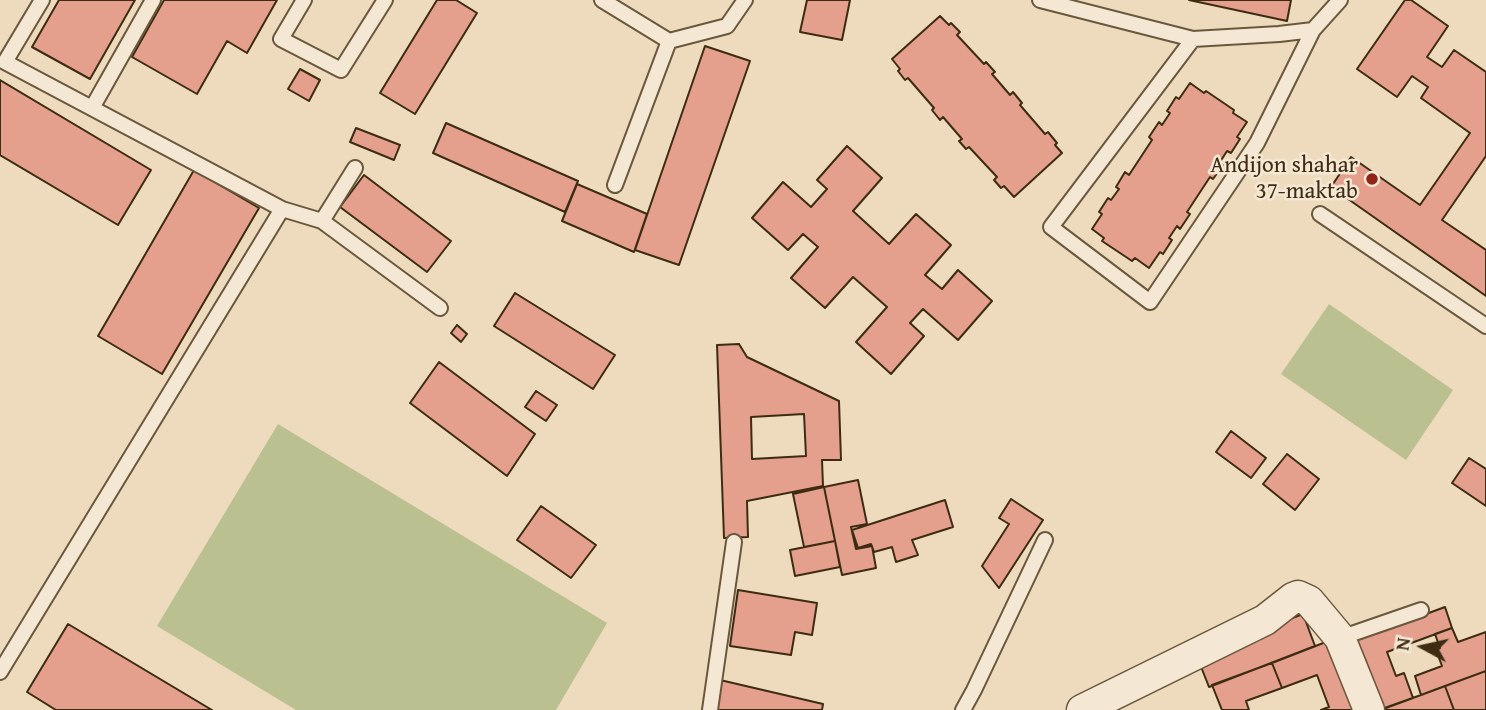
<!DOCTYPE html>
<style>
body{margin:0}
#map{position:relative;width:1486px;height:710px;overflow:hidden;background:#eedbbe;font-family:"Gentium Book Plus",serif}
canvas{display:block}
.north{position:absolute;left:1388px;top:612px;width:70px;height:70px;-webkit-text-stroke:5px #f4e8d5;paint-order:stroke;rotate:278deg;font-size:19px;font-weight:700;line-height:28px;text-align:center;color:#3e2c12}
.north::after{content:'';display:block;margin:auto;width:24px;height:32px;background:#3e2c12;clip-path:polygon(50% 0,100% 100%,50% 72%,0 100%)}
</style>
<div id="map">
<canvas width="1486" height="710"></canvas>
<div class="north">N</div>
</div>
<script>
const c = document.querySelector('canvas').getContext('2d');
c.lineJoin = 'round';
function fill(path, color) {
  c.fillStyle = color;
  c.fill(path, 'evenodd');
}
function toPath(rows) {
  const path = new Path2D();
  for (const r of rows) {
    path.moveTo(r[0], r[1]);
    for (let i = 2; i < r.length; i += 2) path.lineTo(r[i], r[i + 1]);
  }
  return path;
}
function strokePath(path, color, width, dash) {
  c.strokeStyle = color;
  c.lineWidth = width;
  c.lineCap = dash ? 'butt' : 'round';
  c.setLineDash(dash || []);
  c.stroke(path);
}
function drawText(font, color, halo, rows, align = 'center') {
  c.font = font + ' "Gentium Book Plus",serif';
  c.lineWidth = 5;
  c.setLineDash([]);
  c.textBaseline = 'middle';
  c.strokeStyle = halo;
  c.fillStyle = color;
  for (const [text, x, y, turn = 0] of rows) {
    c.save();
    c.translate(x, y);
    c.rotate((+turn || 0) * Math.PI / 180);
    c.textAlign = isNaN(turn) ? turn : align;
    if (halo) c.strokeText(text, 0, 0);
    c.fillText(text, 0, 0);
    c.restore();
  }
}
const green = toPath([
 [1329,304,1453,390,1406,460,1281,374],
 [278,424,607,623,556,710,296,710,157,626]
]);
const building = toPath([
 [59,0,135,0,90,79,32,47,59,0],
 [164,0,277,0,247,53,227,41,197,94,132,57,164,0],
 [437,0,456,0,477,13,415,114,380,93,437,0],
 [807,0,850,0,842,40,800,32,807,0],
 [1189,0,1291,0,1287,21,1189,0],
 [1405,0,1411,0,1448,26,1427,57,1442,67,1454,50,1486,72,1486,156,1442,220,1486,250,1486,296,1331,187,1351,157,1420,205,1470,133,1421,98,1428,87,1412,76,1397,97,1357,69,1405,0],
 [940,16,949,25,951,23,960,32,957,35,984,64,986,62,995,72,992,74,1010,95,1013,92,1022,103,1020,105,1045,134,1048,132,1057,143,1055,145,1062,153,1014,197,1004,186,1001,188,994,180,997,177,969,147,966,149,959,141,962,139,943,117,940,120,932,110,934,108,908,78,905,80,898,71,900,69,892,59,940,16],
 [705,46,750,61,679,265,635,250,705,46],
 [300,69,320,80,309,101,288,89,300,69],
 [0,80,151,170,118,225,0,155,0,80],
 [1190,83,1204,93,1206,91,1234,110,1233,113,1247,122,1237,137,1240,139,1231,153,1227,151,1220,162,1223,165,1213,179,1210,177,1187,212,1190,214,1180,229,1177,226,1169,238,1172,240,1163,254,1160,252,1149,268,1135,258,1132,261,1102,241,1104,238,1092,229,1102,214,1099,212,1108,198,1111,200,1119,189,1116,187,1125,172,1129,175,1152,140,1149,137,1159,122,1162,125,1170,113,1167,111,1176,97,1179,99,1190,83],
 [446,123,578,181,565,212,433,153,446,123],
 [356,128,400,145,394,160,350,142,356,128],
 [847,146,882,178,853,211,889,244,916,214,951,245,925,275,942,289,958,270,992,301,958,340,923,309,910,323,924,336,891,374,856,342,887,307,853,277,825,308,791,278,818,247,803,234,788,250,752,218,783,182,811,207,827,189,817,180,847,146],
 [194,170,259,208,162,374,98,336,194,170],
 [364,175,451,241,427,272,340,207,364,175],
 [577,184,647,214,634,252,562,221,577,184],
 [515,293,615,355,593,389,494,326,515,293],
 [457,325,467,334,461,342,451,333,457,325],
 [739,344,747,357,839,401,841,460,822,460,823,486,747,501,748,537,724,538,717,345,739,344],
 [804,414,806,456,752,459,751,417,804,414],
 [439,362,535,434,507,476,410,403,439,362],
 [536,391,557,405,546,421,525,407,536,391],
 [1231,431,1266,458,1251,478,1216,452,1231,431],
 [1287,454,1319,479,1295,510,1263,484,1287,454],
 [1469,458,1486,469,1486,506,1452,483,1469,458],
 [858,480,867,524,851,527,856,549,872,546,876,568,842,575,824,487,858,480],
 [824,487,835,541,804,547,793,494,824,487],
 [1011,499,1043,520,999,588,982,566,1009,524,999,518,1011,499],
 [945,500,953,527,912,540,918,555,896,562,892,547,874,552,871,544,858,548,852,530,945,500],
 [541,506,596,545,571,578,517,540,541,506],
 [835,541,840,567,795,576,790,550,835,541],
 [738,590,817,603,812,635,795,632,791,655,730,646,738,590],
 [1445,607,1452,628,1387,652,1396,676,1404,673,1413,698,1383,709,1365,659,1360,661,1353,641,1445,607],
 [1303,614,1315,646,1209,687,1196,654,1303,614],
 [68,624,212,710,56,710,27,692,68,624],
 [1452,628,1458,642,1486,632,1486,671,1421,695,1415,676,1442,666,1436,650,1440,648,1435,634,1452,628],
 [1331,640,1358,710,1321,710,1329,707,1317,675,1282,688,1272,663,1331,640],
 [1272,663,1282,688,1246,701,1249,710,1222,710,1212,685,1272,663],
 [1486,671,1486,710,1454,710,1445,686,1486,671],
 [720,680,823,704,822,710,713,710,720,680],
 [1445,686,1454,710,1379,710,1421,695,1445,686]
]);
const lane = toPath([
 [304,0,281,39,341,70,385,0],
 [602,0,669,41,727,26,745,0],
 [1040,0,1193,39,1279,34,1313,30,1340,0],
 [1193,39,1051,227,1150,302,1257,143,1313,30],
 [92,108,153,0],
 [615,185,669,41],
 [282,209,322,221,440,308],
 [1320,214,1486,326],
 [322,221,355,168],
 [1340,638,1421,610],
 [0,672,282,209,5,62,42,0],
 [710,710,734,542],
 [963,710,974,690,1045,540]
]);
const street = toPath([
 [1082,710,1265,620,1293,598,1298,596,1309,601,1340,638,1369,710]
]);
const markers = [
 [1372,179,7,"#8f2418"]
];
const poiNames = [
 ["Andijon shahar",1358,166],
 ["37-maktab",1358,192]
];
fill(green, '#bac090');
fill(building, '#e49f8d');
strokePath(building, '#3e2c12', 2);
strokePath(lane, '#6a583d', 18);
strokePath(street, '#6a583d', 33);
strokePath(lane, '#f4e8d5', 14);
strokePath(street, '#f4e8d5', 30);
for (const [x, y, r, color] of markers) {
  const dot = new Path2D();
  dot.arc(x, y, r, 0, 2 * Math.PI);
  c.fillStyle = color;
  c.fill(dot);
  strokePath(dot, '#f4e8d5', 2.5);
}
drawText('23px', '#3e2c12', '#f4e8d5', poiNames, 'right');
</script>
